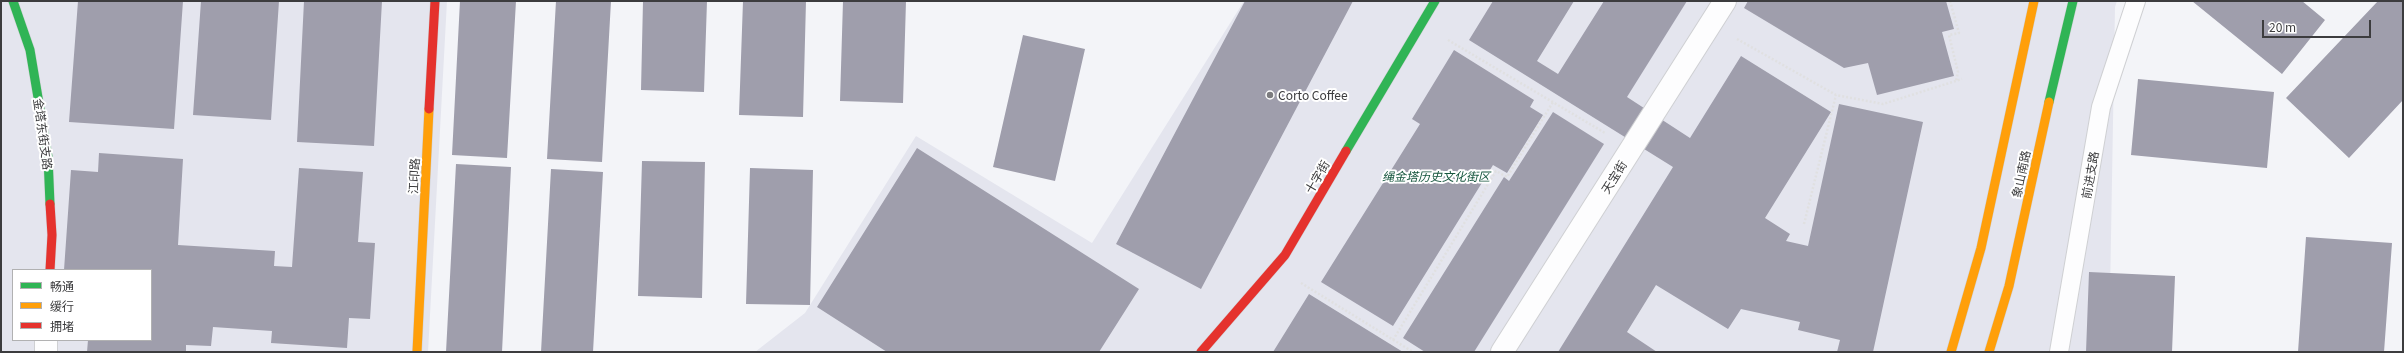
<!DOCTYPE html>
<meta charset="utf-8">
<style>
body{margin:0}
#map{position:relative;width:2404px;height:353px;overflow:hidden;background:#f3f4f8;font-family:Georgia,"Noto Sans SC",serif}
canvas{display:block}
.frame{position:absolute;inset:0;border:2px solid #3c3c3e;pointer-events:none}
.legend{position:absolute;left:12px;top:269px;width:140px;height:72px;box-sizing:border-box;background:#fff;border:1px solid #b1b1b2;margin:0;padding:5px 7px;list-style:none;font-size:12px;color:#3c3c3e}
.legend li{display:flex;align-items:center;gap:8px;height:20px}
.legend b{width:20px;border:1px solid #b1b1b2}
.scale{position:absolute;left:2262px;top:20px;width:109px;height:18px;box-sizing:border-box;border:2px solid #3c3c3e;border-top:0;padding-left:5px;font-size:12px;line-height:14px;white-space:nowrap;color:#3c3c3e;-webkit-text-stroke:3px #fff;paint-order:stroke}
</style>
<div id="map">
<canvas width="2404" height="353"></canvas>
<div class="frame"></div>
<ul class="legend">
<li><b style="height:5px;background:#30b455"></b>畅通</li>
<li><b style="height:5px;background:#ff9f0a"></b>缓行</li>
<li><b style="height:5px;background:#e5322d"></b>拥堵</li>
</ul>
<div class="scale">20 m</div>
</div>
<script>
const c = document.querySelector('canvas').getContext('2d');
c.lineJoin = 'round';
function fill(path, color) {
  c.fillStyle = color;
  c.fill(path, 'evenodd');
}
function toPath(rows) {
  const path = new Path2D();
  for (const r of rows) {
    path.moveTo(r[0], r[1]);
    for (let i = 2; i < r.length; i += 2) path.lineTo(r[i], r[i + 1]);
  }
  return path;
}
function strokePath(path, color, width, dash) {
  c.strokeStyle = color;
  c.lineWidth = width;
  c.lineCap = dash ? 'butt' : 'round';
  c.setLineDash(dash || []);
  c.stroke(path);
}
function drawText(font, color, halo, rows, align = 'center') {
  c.font = font + ' Georgia,"Noto Sans SC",serif';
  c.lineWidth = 4;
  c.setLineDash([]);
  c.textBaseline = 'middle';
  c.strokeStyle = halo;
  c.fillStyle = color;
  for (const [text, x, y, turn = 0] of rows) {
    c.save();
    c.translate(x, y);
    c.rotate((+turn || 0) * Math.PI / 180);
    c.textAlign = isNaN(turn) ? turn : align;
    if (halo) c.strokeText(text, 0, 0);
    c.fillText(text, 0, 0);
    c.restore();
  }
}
const built = toPath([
 [1,1,447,1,428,352,1,352],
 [13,270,151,270,151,340,13,340],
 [1244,1,2117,1,2115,7,2109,352,755,352,805,313,916,136,1092,243]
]);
const building = toPath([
 [78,1,183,1,174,129,69,122],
 [201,1,279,1,271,120,193,115],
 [304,1,382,1,374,146,297,142],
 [460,1,516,1,507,158,452,155],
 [556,1,611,1,602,162,547,159],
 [643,1,707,1,704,92,641,90],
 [743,1,806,1,803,117,739,115],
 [843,1,906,1,903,103,840,101],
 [1245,1,1353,1,1201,289,1116,244],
 [1493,1,1574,1,1537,61,1558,74,1604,1,1687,1,1627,97,1690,138,1741,56,1831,112,1765,218,1790,234,1786,241,1808,246,1839,104,1923,122,1873,352,1837,352,1840,340,1798,330,1800,322,1741,309,1728,329,1656,285,1627,332,1657,352,1558,352,1673,167,1469,40],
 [1748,1,1946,1,1954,29,1942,32,1954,76,1877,95,1868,63,1844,68,1744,8],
 [2192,1,2302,1,2325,20,2282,74],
 [2378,1,2403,1,2403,100,2349,158,2286,98],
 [1023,35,1085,49,1055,181,993,167],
 [1454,50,1534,100,1530,107,1543,115,1507,173,1493,165,1393,326,1321,282,1420,124,1412,119],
 [2138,79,2274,92,2267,168,2131,155],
 [1553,112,1604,144,1474,352,1425,352,1403,338,1504,177,1509,181],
 [917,148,1139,289,1099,352,887,352,817,307],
 [99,153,183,159,178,245,275,251,274,266,292,267,299,168,363,172,358,242,375,243,370,319,349,318,347,348,271,343,272,331,213,327,211,346,186,345,186,352,87,352,88,340,151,340,151,270,64,270,71,170,98,172],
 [642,161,705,162,702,298,638,296],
 [456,164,511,167,502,352,446,352],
 [750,168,813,170,810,305,746,304],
 [551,169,603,172,593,352,541,352],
 [2306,237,2392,243,2384,352,2298,352],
 [2089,272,2175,276,2172,352,2086,352],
 [1309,294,1403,352,1273,352]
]);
const path = toPath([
 [1950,1,1959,33,1949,35,1958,72,1956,81],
 [1737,39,1836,95,1883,104,1962,79],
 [1448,40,1605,133],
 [1804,224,1836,95],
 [1301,283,1413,352],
 [1393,340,1496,171,1507,177,1553,102]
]);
const lane = toPath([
 [2059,352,2101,107,2136,1]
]);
const street = toPath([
 [46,352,46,340],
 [1502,352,1725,1]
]);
const fast = toPath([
 [13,1,30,50,48,157,50,204],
 [2049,102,2073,1],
 [1346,151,1435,1]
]);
const slow = toPath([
 [417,352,429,109],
 [1951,352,1981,248,2034,1],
 [1989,352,2009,286,2049,102]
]);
const jam = toPath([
 [429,109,435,1],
 [50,270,52,235,50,204],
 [1201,352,1285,255,1346,151]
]);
const markers = [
 [1270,95,4,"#7c7c7f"]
];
const poiNames = [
 ["Corto Coffee",1278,95]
];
const streetNames = [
 ["金塔东街支路",43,134,82],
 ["象山南路",2021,174,-78],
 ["前进支路",2090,175,-80],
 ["江印路",414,176,-87],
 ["十字街",1317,177,-60],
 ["天宝街",1614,177,-58]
];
const parkNames = [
 ["绳金塔历史文化街区",1436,176]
];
fill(built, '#e4e5ee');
fill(building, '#9f9eac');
strokePath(lane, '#cfd0d3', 20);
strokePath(street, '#cfd0d3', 24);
strokePath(fast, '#cfd0d3', 10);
strokePath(slow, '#cfd0d3', 10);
strokePath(jam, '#cfd0d3', 10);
strokePath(path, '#e0e0e1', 2.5, [2, 2]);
strokePath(lane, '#fdfdfe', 18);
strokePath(street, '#fdfdfe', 22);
strokePath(fast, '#30b455', 9);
strokePath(slow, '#ff9f0a', 9);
strokePath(jam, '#e5322d', 9);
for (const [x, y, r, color] of markers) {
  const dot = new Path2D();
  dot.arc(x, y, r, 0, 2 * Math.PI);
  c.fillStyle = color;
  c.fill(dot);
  strokePath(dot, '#fff', 1.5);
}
drawText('12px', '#3c3c3e', '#fff', poiNames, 'left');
drawText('12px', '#3c3c3e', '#fff', streetNames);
drawText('italic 12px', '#16563e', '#fff', parkNames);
</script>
